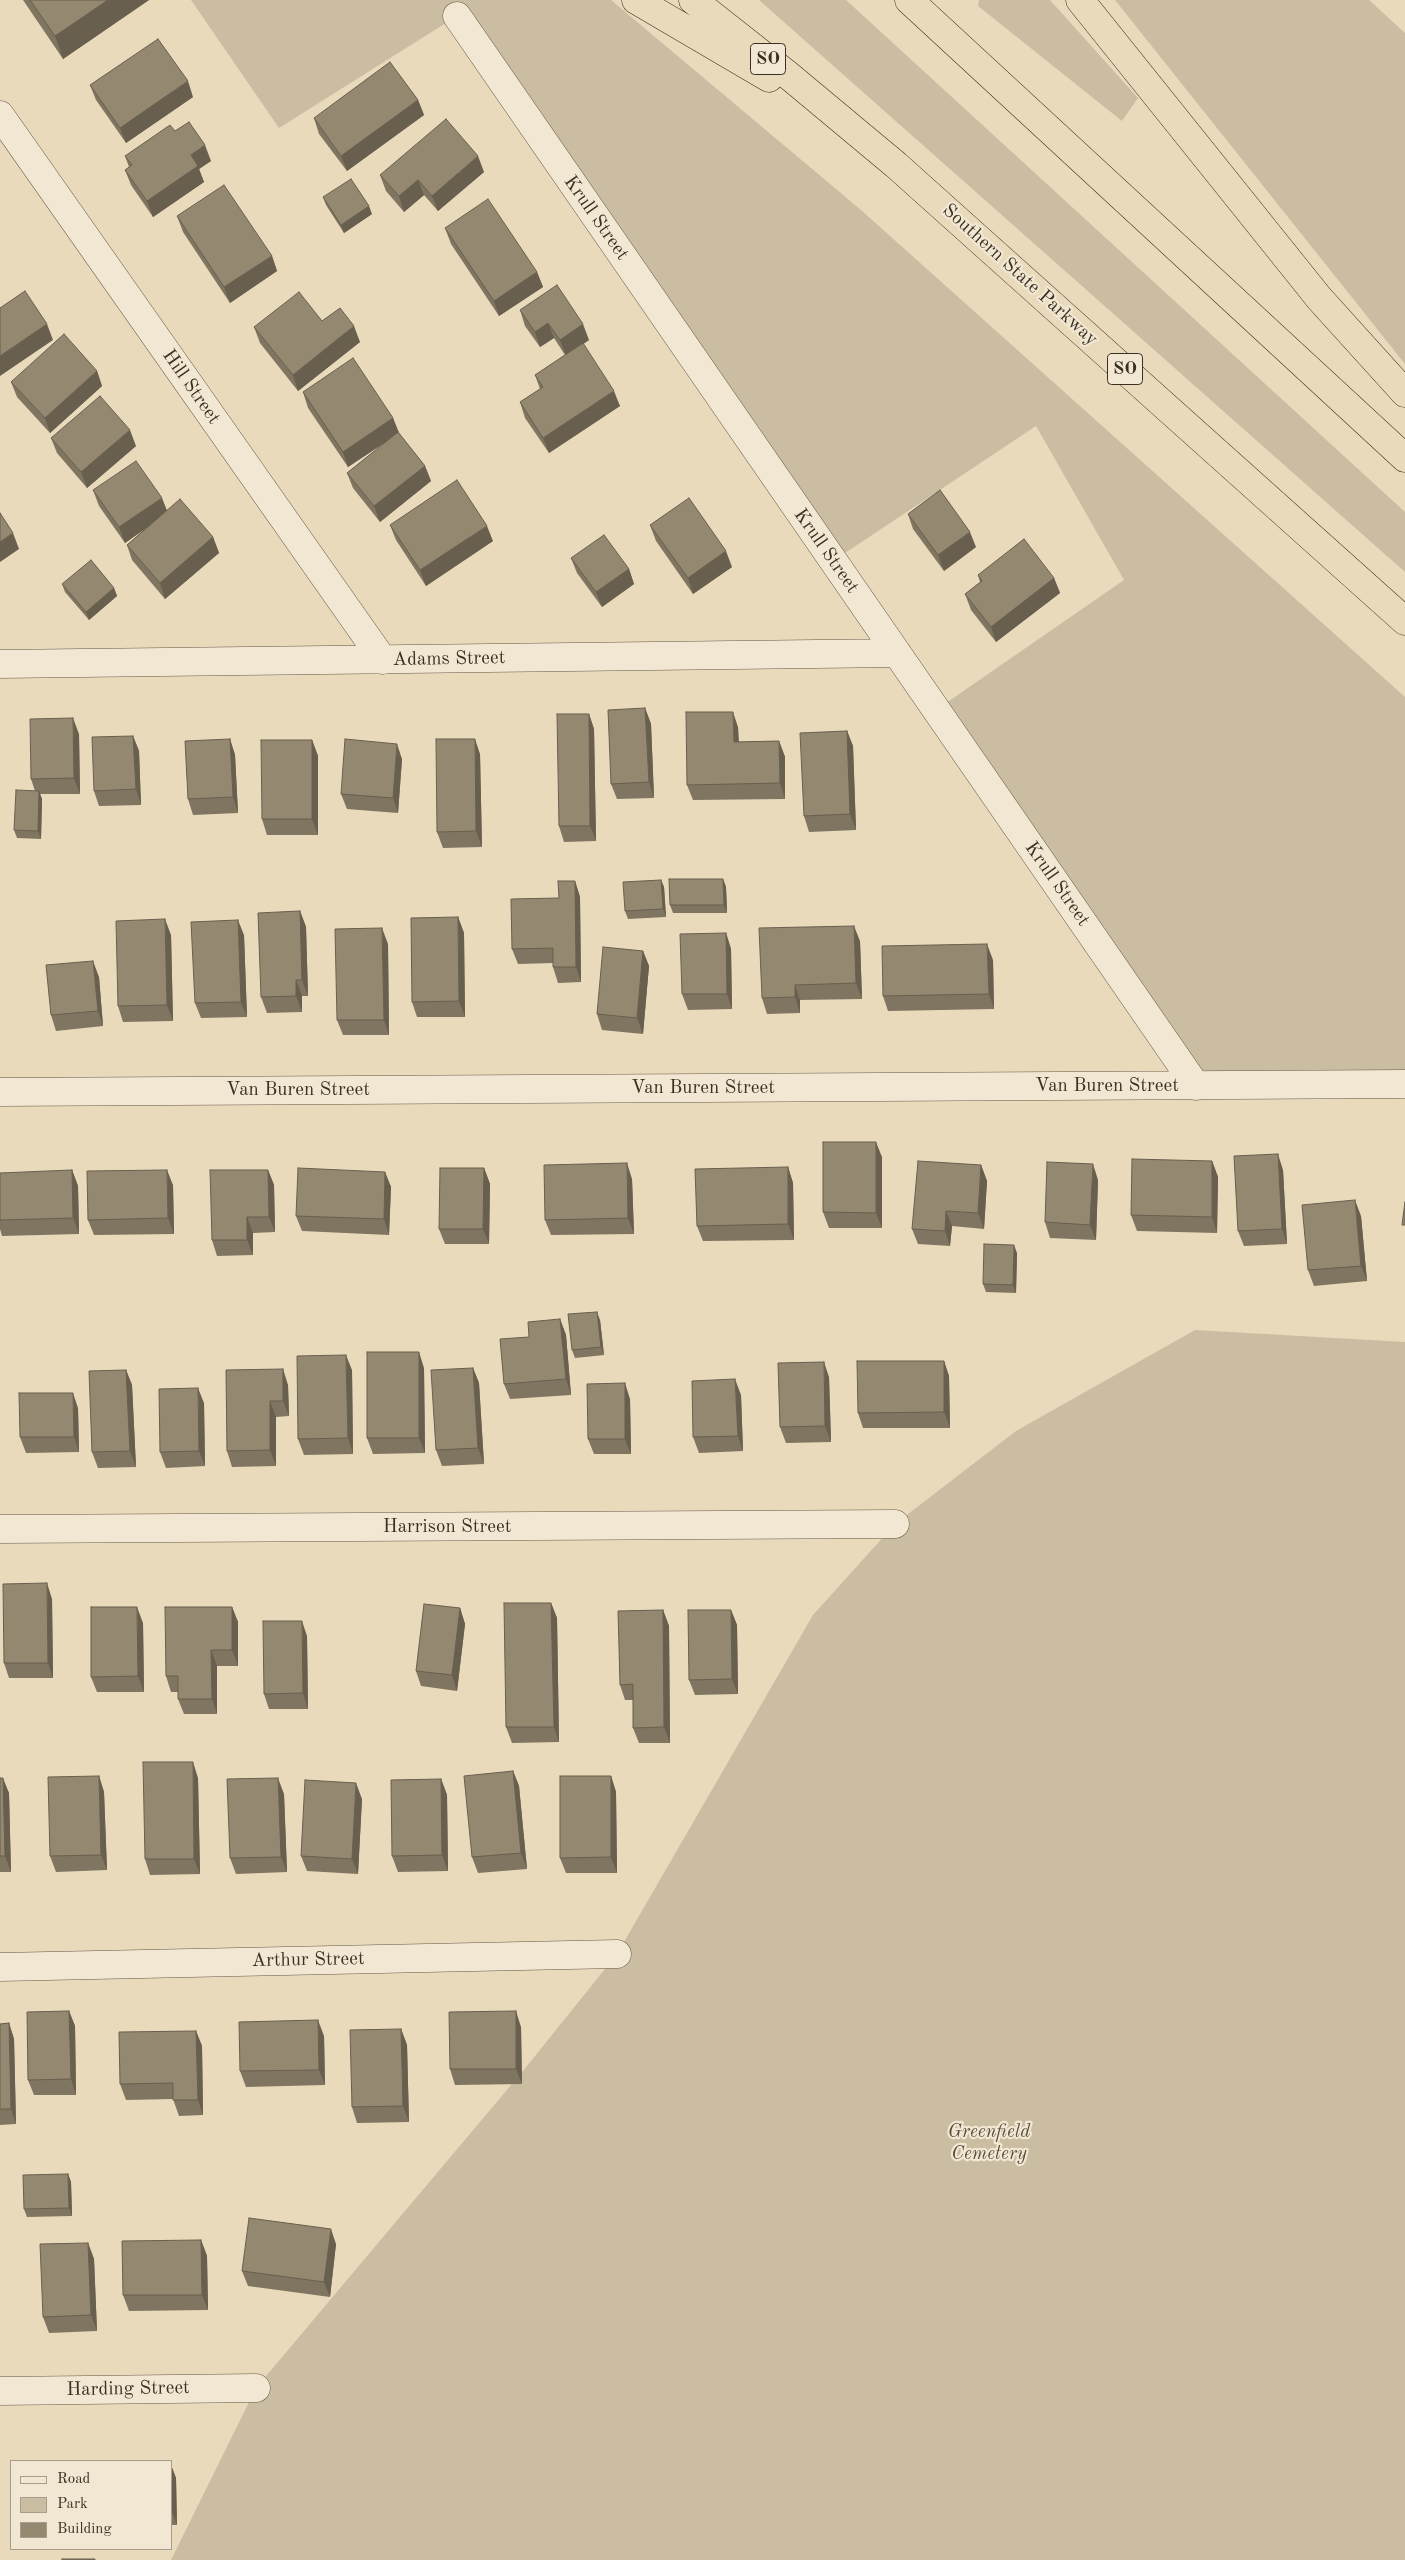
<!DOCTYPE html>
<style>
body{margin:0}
#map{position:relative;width:1405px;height:2560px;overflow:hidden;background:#e9dabc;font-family:"Old Standard TT",serif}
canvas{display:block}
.legend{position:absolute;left:10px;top:2460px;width:162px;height:90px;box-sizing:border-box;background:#f1e7d3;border:1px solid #a89d8b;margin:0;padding:6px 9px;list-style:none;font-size:15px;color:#3b2f20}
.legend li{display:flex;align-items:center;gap:10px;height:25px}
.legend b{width:25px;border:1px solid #a89d8b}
</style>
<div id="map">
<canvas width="1405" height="2560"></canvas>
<ul class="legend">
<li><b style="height:6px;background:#f1e7d3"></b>Road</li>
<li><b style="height:14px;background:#cbbda1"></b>Park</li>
<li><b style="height:14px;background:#958871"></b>Building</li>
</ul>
</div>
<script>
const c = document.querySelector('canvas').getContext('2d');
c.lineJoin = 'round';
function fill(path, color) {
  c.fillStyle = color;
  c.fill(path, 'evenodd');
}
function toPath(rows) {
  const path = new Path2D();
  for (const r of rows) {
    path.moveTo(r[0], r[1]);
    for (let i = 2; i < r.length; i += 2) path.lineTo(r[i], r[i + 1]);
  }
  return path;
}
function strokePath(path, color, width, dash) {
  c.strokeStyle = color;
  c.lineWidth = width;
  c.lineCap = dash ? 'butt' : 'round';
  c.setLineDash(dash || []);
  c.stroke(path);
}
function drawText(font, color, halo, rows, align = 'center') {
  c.font = font + ' "Old Standard TT",serif';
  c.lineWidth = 4.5;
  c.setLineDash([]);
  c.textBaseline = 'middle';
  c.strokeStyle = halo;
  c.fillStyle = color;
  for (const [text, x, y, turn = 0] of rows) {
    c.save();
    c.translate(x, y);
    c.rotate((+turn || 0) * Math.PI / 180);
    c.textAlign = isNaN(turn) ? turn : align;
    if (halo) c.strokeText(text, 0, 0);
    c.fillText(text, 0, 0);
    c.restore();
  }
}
const green = toPath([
 [191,0,611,0,861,210,1405,697,1405,1084,1196,1086,936,710,1124,580,1036,426,833,561,457,16,279,128],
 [759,0,846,0,1405,512,1405,572],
 [979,0,1050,0,1138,98,1122,121,978,6],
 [1115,0,1369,0,1405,33,1405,364],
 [1195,1330,1405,1342,1405,2560,171,2560,256,2388,527,2066,617,1954,813,1615,895,1524,1016,1431]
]);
const minor = toPath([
 [457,16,1196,1086],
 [0,115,383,660],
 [0,664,897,653],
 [0,1092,1405,1084],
 [0,1529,895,1524],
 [0,1967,617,1954],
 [0,2391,256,2388]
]);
const motorway = toPath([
 [636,0,769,78],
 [693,0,788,75,896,165,1405,621],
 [909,0,1405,458],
 [1080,0,1319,298,1405,393]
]);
const wall = toPath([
 [23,0,149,0,63,59],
 [90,85,193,97,126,143,96,100],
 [418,100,424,115,347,171,319,134,314,118],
 [175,131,211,161,199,169,204,182,153,217,131,185,125,170,129,167,125,156],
 [484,172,438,211,424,195,404,212,386,191,380,175],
 [323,197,372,214,344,233,326,205],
 [177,216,272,256,277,271,230,303,183,232],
 [445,228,537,272,543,287,499,316,451,244],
 [520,310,589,340,583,344,620,406,549,453,525,418,520,402,540,389,535,375,565,355,554,338,540,347,525,326],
 [322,321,360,342,298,391,260,343,254,327],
 [97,371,102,386,50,433,17,397,11,382],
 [303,392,393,418,399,433,425,466,431,481,380,522,353,488,347,473,386,442,348,467,308,408],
 [51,438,136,446,87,488,57,453],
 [93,490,167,511,213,537,219,553,165,599,132,560,127,545,146,528,125,543,99,506],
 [908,514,976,547,944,571,913,529],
 [390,525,493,541,426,586,396,540],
 [650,525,732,567,693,594,656,541],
 [571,558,629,569,634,584,602,607,577,573],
 [978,575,1054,578,1060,593,996,642,971,610,965,594,980,582],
 [62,584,114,588,117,596,89,620,65,592],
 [645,708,651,724,654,798,617,799,611,784],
 [589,714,594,729,596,841,564,842,559,826],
 [738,727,739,742,779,741,785,757,785,799,693,800,687,785],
 [847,731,853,746,856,830,809,832,804,816],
 [79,734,80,794,40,794,42,799,41,839,17,838,14,830,35,791,31,779],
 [133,736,139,751,141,805,99,806,94,791],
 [230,739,235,755,238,813,193,815,188,799],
 [312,740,318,756,318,835,267,835,262,819],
 [480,754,482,847,443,848,437,832],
 [402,759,398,813,347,809,341,794],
 [723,879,726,887,727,913,673,913,670,905],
 [661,880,664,887,666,917,628,919,625,911],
 [575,881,580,897,581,982,558,983,553,967,553,963,518,964,512,949],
 [300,911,306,927,308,996,302,996,302,1012,267,1013,261,997],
 [458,917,464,933,465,1017,417,1017,412,1002],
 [726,933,731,949,732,1009,688,1010,682,994],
 [171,935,173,1021,123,1022,118,1006],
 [244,935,247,1017,201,1018,195,1003],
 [860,941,862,999,800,1000,800,1013,767,1014,762,998],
 [388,944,389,1035,343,1035,337,1020],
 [643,951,649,966,643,1034,602,1030,597,1014],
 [993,960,994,1009,888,1011,883,996],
 [99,977,103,1026,56,1031,51,1015],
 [882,1157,882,1228,829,1228,823,1212],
 [1212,1161,1218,1177,1217,1233,1137,1231,1131,1215],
 [981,1165,987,1181,984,1229,952,1226,950,1246,918,1244,912,1229],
 [788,1167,793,1183,794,1240,703,1241,697,1226],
 [484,1168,490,1184,489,1244,445,1244,439,1229],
 [72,1170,78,1186,79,1234,2,1236,0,1229,0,1220],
 [268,1170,274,1185,275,1232,253,1233,253,1255,217,1256,212,1240],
 [1283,1170,1287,1244,1244,1246,1238,1231],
 [385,1172,391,1187,389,1235,302,1231,296,1216],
 [632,1179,634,1234,551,1235,545,1220],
 [1098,1180,1096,1240,1050,1238,1045,1222],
 [173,1185,174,1234,94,1235,88,1220],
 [1361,1216,1367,1281,1314,1286,1308,1270],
 [1017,1253,1016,1293,986,1292,983,1284],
 [560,1319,566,1335,571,1395,510,1399,504,1384],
 [600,1320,604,1355,575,1358,572,1350],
 [944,1361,949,1376,950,1428,863,1428,858,1413],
 [424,1368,425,1453,373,1454,367,1438],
 [473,1368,479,1383,484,1464,442,1466,436,1450],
 [126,1370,132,1385,136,1467,98,1468,92,1452],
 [226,1370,288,1385,289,1416,276,1417,276,1466,232,1467,227,1451],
 [352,1370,353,1454,304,1455,298,1439],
 [829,1377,831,1442,786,1443,780,1427],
 [741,1395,743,1451,699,1453,693,1437],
 [630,1399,631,1454,594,1454,588,1439],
 [204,1403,205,1466,166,1468,160,1452],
 [78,1408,79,1452,26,1453,20,1437],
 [52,1599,53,1678,9,1678,4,1663],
 [551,1603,557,1618,559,1742,512,1743,506,1727],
 [232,1607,238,1622,238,1666,217,1666,217,1714,184,1714,178,1699,178,1692,171,1692,166,1676],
 [460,1608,465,1624,457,1691,421,1686,416,1671],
 [663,1610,669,1626,670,1743,639,1743,633,1728,633,1700,625,1700,620,1685],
 [731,1610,737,1625,738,1694,695,1695,689,1680],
 [143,1623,144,1692,97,1692,91,1677],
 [307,1636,308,1709,269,1709,264,1694],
 [513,1771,519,1786,527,1869,478,1873,472,1857],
 [99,1776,104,1792,107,1870,56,1872,50,1856],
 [611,1776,616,1792,617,1873,566,1873,560,1858],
 [0,1778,9,1793,11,1872,0,1872],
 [198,1778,200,1874,150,1875,145,1859],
 [441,1779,447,1795,448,1871,398,1872,392,1856],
 [284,1794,287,1872,236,1874,230,1858],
 [362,1799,358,1874,307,1871,301,1856],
 [69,2011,75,2026,76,2095,34,2095,28,2080],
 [9,2023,14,2039,16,2124,0,2125,0,2024],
 [521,2027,522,2084,455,2085,450,2069],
 [401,2029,407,2045,409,2122,357,2123,352,2107],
 [196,2031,202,2046,203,2115,179,2116,173,2099,126,2100,120,2084],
 [324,2036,325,2085,246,2087,240,2071],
 [68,2174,71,2182,72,2216,27,2217,24,2209],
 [201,2240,207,2256,208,2310,129,2311,123,2295],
 [88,2243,94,2259,97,2331,49,2333,43,2317],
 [336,2244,330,2297,248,2286,242,2271],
 [171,2465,176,2478,177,2525,171,2525]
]);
const shadedWall = toPath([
 [108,0,149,0,63,59,55,36],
 [188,81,193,97,126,143,120,128],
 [418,100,424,115,347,171,341,156],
 [205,145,211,161,199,169,204,182,153,217,147,201,191,155],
 [478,156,484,172,438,211,432,196],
 [418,180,424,195,404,212,399,196],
 [369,206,372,214,344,233,341,225],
 [272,256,277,271,230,303,224,287],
 [537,272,543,287,499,316,494,301],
 [548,323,554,338,540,347,535,332],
 [47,324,53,340,0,376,0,356],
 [583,324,589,340,566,356,560,340],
 [354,326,360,342,298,391,293,375],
 [97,371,102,386,50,433,45,418],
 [614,391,620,406,549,453,543,438],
 [393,418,399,433,348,467,343,452],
 [130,430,136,446,87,488,81,472],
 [425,466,431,481,380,522,374,506],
 [162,498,168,513,125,543,119,527],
 [487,526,493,541,426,586,420,570],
 [970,532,976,547,944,571,938,555],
 [13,533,19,549,0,562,0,542],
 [213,537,219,553,165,599,160,583],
 [726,551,732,567,693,594,688,578],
 [629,569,634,584,602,607,596,592],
 [1054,578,1060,593,996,642,991,627],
 [114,588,117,596,89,620,86,612],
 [645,708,651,724,654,798,649,782],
 [733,712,738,727,739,758,734,742],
 [589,714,594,729,596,841,590,826],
 [73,718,79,734,80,794,74,778],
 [847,731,853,746,856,830,850,814],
 [133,736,139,751,141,805,136,789],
 [230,739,235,755,238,813,233,797],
 [475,739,480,754,482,847,476,831],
 [312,740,318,756,318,835,312,819],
 [779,741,785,757,785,799,780,783],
 [397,744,402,759,398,813,393,798],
 [39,791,42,799,41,839,38,831],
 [723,879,726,887,727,913,724,905],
 [661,880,664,887,666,917,663,909],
 [575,881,580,897,581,982,576,967],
 [300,911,306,927,308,996,302,980],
 [458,917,464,933,465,1017,459,1001],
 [165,919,171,935,173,1021,167,1005],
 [238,920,244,935,247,1017,241,1002],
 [854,926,860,941,862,999,856,983],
 [382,928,388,944,389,1035,384,1020],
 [726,933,731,949,732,1009,727,994],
 [987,944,993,960,994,1009,989,994],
 [643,951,649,966,643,1034,637,1018],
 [93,961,99,977,103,1026,98,1011],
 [296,980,302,996,302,1012,296,996],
 [795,985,800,1000,800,1013,795,997],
 [876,1142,882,1157,882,1228,876,1213],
 [1278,1154,1283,1170,1287,1244,1282,1229],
 [1212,1161,1218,1177,1217,1233,1212,1217],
 [627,1163,632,1179,634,1234,628,1218],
 [1093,1164,1098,1180,1096,1240,1090,1225],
 [981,1165,987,1181,984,1229,978,1213],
 [788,1167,793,1183,794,1240,788,1224],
 [484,1168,490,1184,489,1244,483,1229],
 [72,1170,78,1186,79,1234,73,1218],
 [167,1170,173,1185,174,1234,168,1218],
 [268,1170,274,1185,275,1232,269,1217],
 [385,1172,391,1187,389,1235,384,1219],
 [1355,1200,1361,1216,1367,1281,1361,1266],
 [946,1211,952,1226,950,1246,945,1231],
 [247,1217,253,1233,253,1255,247,1240],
 [1014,1245,1017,1253,1016,1293,1013,1285],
 [597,1312,600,1320,604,1355,601,1347],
 [560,1319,566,1335,571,1395,566,1379],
 [419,1352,424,1368,425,1453,419,1438],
 [346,1355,352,1370,353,1454,348,1438],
 [944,1361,949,1376,950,1428,944,1412],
 [824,1362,829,1377,831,1442,825,1426],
 [473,1368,479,1383,484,1464,478,1448],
 [283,1369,288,1385,289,1416,283,1401],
 [126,1370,132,1385,136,1467,130,1451],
 [735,1379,741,1395,743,1451,738,1436],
 [625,1383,630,1399,631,1454,625,1439],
 [198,1388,204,1403,205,1466,199,1451],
 [73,1393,78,1408,79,1452,74,1437],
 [270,1401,276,1417,276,1466,270,1450],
 [47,1583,52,1599,53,1678,48,1663],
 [551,1603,557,1618,559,1742,554,1727],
 [137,1607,143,1623,144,1692,138,1676],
 [232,1607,238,1622,238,1666,232,1650],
 [460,1608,465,1624,457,1691,452,1675],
 [663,1610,669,1626,670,1743,664,1727],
 [731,1610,737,1625,738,1694,732,1679],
 [302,1621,307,1636,308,1709,303,1693],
 [211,1650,217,1666,217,1714,212,1699],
 [193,1762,198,1778,200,1874,194,1859],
 [513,1771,519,1786,527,1869,521,1853],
 [99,1776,104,1792,107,1870,101,1855],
 [611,1776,616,1792,617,1873,611,1857],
 [3,1778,9,1793,11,1872,5,1856],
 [278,1778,284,1794,287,1872,281,1857],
 [441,1779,447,1795,448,1871,442,1855],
 [356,1783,362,1799,358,1874,352,1859],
 [69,2011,75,2026,76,2095,71,2079],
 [516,2011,521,2027,522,2084,516,2069],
 [318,2020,324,2036,325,2085,319,2070],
 [9,2023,14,2039,16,2124,11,2109],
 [401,2029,407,2045,409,2122,403,2106],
 [196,2031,202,2046,203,2115,198,2100],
 [68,2174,71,2182,72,2216,69,2208],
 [331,2229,336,2244,330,2297,324,2282],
 [201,2240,207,2256,208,2310,202,2295],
 [88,2243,94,2259,97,2331,91,2315],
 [171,2465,176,2478,177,2525,171,2510]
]);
const building = toPath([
 [30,0,108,0,55,36,30,0],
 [158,39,188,81,120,128,90,85,158,39],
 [390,62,418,100,341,156,314,118,390,62],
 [446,119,478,156,432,196,418,180,399,196,380,175,446,119],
 [189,122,205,145,191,155,198,166,147,201,125,170,132,165,125,156,170,125,175,131,189,122],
 [351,179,369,206,341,225,323,197,351,179],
 [224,185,272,256,224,287,177,216,224,185],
 [488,199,537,272,494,301,445,228,488,199],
 [557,285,583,324,560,340,548,323,535,332,520,310,557,285],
 [25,291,47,324,0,356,0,308,25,291],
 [299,292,322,321,340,308,354,326,293,375,254,327,299,292],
 [64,334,97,371,45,418,11,382,64,334],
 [583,343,614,391,543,438,520,402,543,387,535,375,583,343],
 [353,358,393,418,343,452,303,392,353,358],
 [100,396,130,430,81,472,51,438,100,396],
 [398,432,425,466,374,506,347,473,398,432],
 [136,461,162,498,119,527,93,490,136,461],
 [457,480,487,526,420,570,390,525,457,480],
 [940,490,970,532,938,555,908,514,940,490],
 [689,498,726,551,688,578,650,525,689,498],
 [180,499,213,537,160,583,127,545,180,499],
 [0,513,13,533,0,542,0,513],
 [604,535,629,569,596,592,571,558,604,535],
 [1024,539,1054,578,991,627,965,594,982,581,978,575,1024,539],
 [91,560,114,588,86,612,62,584,91,560],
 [645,708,649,782,611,784,608,710,645,708],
 [686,712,733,712,734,742,779,741,780,783,687,785,686,712],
 [557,714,589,714,590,826,559,826,557,714],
 [73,718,74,778,31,779,30,719,73,718],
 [847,731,850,814,804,816,800,733,847,731],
 [133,736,136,789,94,791,92,737,133,736],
 [230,739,233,797,188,799,185,741,230,739],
 [345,739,397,744,393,798,341,794,345,739],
 [436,739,475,739,476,831,437,832,436,739],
 [261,740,312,740,312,819,262,819,261,740],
 [16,790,39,791,38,831,14,830,16,790],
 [669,879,723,879,724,905,670,905,669,879],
 [661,880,663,909,625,911,623,882,661,880],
 [558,881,575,881,576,967,553,967,553,948,512,949,511,899,559,898,558,881],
 [300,911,302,980,296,980,296,996,261,997,258,913,300,911],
 [458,917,459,1001,412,1002,411,918,458,917],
 [165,919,167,1005,118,1006,116,921,165,919],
 [238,920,241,1002,195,1003,191,922,238,920],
 [854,926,856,983,795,985,795,997,762,998,759,928,854,926],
 [382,928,384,1020,337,1020,335,929,382,928],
 [726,933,727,994,682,994,680,934,726,933],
 [987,944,989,994,883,996,882,946,987,944],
 [603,947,643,951,637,1018,597,1014,603,947],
 [93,961,98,1011,51,1015,46,965,93,961],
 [823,1142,876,1142,876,1213,823,1212,823,1142],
 [1278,1154,1282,1229,1238,1231,1234,1156,1278,1154],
 [1132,1159,1212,1161,1212,1217,1131,1215,1132,1159],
 [918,1161,981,1165,978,1213,946,1211,945,1231,912,1229,918,1161],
 [1047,1162,1093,1164,1090,1225,1045,1222,1047,1162],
 [627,1163,628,1218,545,1220,544,1165,627,1163],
 [788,1167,788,1224,697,1226,695,1169,788,1167],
 [298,1168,385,1172,384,1219,296,1216,298,1168],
 [440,1168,484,1168,483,1229,439,1229,440,1168],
 [72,1170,73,1218,0,1220,0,1173,72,1170],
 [167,1170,168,1218,88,1220,87,1171,167,1170],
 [210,1170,268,1170,269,1217,247,1217,247,1240,212,1240,210,1170],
 [1355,1200,1361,1266,1308,1270,1302,1205,1355,1200],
 [1405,1202,1405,1225,1402,1225,1405,1202],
 [984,1244,1014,1245,1013,1285,983,1284,984,1244],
 [597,1312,601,1347,572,1350,568,1314,597,1312],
 [560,1319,566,1379,504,1384,500,1339,529,1337,528,1322,560,1319],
 [367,1352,419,1352,419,1438,367,1438,367,1352],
 [346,1355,348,1438,298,1439,297,1356,346,1355],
 [857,1361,944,1361,944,1412,858,1413,857,1361],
 [824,1362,825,1426,780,1427,778,1363,824,1362],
 [473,1368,478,1448,436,1450,431,1370,473,1368],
 [283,1369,283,1401,270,1401,270,1450,227,1451,226,1370,283,1369],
 [126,1370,130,1451,92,1452,89,1371,126,1370],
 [735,1379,738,1436,693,1437,692,1381,735,1379],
 [625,1383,625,1439,588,1439,587,1384,625,1383],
 [198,1388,199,1451,160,1452,159,1389,198,1388],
 [19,1393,73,1393,74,1437,20,1437,19,1393],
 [47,1583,48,1663,4,1663,3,1584,47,1583],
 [504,1603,551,1603,554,1727,506,1727,504,1603],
 [424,1604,460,1608,452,1675,416,1671,424,1604],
 [91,1607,137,1607,138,1676,91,1677,91,1607],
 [165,1607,232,1607,232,1650,211,1650,212,1699,178,1699,178,1676,166,1676,165,1607],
 [663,1610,664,1727,633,1728,633,1684,620,1685,618,1611,663,1610],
 [688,1610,731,1610,732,1679,689,1680,688,1610],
 [263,1621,302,1621,303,1693,264,1694,263,1621],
 [143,1762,193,1762,194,1859,145,1859,143,1762],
 [513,1771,521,1853,472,1857,464,1776,513,1771],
 [99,1776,101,1855,50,1856,48,1777,99,1776],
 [560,1776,611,1776,611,1857,560,1858,560,1776],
 [0,1778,3,1778,5,1856,0,1856,0,1778],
 [278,1778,281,1857,230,1858,227,1779,278,1778],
 [441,1779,442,1855,392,1856,391,1780,441,1779],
 [305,1780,356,1783,352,1859,301,1856,305,1780],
 [69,2011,71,2079,28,2080,27,2012,69,2011],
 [516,2011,516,2069,450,2069,449,2012,516,2011],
 [318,2020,319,2070,240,2071,239,2022,318,2020],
 [9,2023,11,2109,0,2109,0,2024,9,2023],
 [401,2029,403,2106,352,2107,350,2030,401,2029],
 [196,2031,198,2100,173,2100,173,2083,120,2084,119,2032,196,2031],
 [68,2174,69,2208,24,2209,23,2175,68,2174],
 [249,2218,331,2229,324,2282,242,2271,249,2218],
 [201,2240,202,2295,123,2295,122,2241,201,2240],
 [88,2243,91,2315,43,2317,40,2244,88,2243],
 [62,2559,95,2559,95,2560,62,2560,62,2559]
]);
const shields = [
 [768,59,35],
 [1125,369,35]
];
const shieldNames = [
 ["SO",768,59],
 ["SO",1125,369]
];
const streetNames = [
 ["Krull Street",596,218,55],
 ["Southern State Parkway",1020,275,42],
 ["Hill Street",191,387,55],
 ["Krull Street",826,551,55],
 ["Adams Street",449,659,-1],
 ["Krull Street",1057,884,55],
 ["Van Buren Street",1107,1086],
 ["Van Buren Street",703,1088],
 ["Van Buren Street",298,1090],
 ["Harrison Street",447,1527],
 ["Arthur Street",308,1960,-1],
 ["Harding Street",128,2389,-1]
];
const parkNames = [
 ["Greenfield",989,2132],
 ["Cemetery",989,2154]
];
fill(green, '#cbbda1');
strokePath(minor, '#665a47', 29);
strokePath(motorway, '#3b2f20', 29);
strokePath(minor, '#f1e7d3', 28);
strokePath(motorway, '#e9dabc', 28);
fill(wall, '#807561');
fill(shadedWall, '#685f4f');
fill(building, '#958871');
strokePath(building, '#685f4f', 1);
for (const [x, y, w] of shields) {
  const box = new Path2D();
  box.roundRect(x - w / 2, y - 15.5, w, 31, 4);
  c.fillStyle = '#f1e7d3';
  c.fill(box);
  strokePath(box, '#3b2f20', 1);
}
drawText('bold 18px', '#3b2f20', null, shieldNames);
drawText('19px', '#3b2f20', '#f1e7d3', streetNames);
drawText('italic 19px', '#584b3a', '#f1e7d3', parkNames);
</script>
